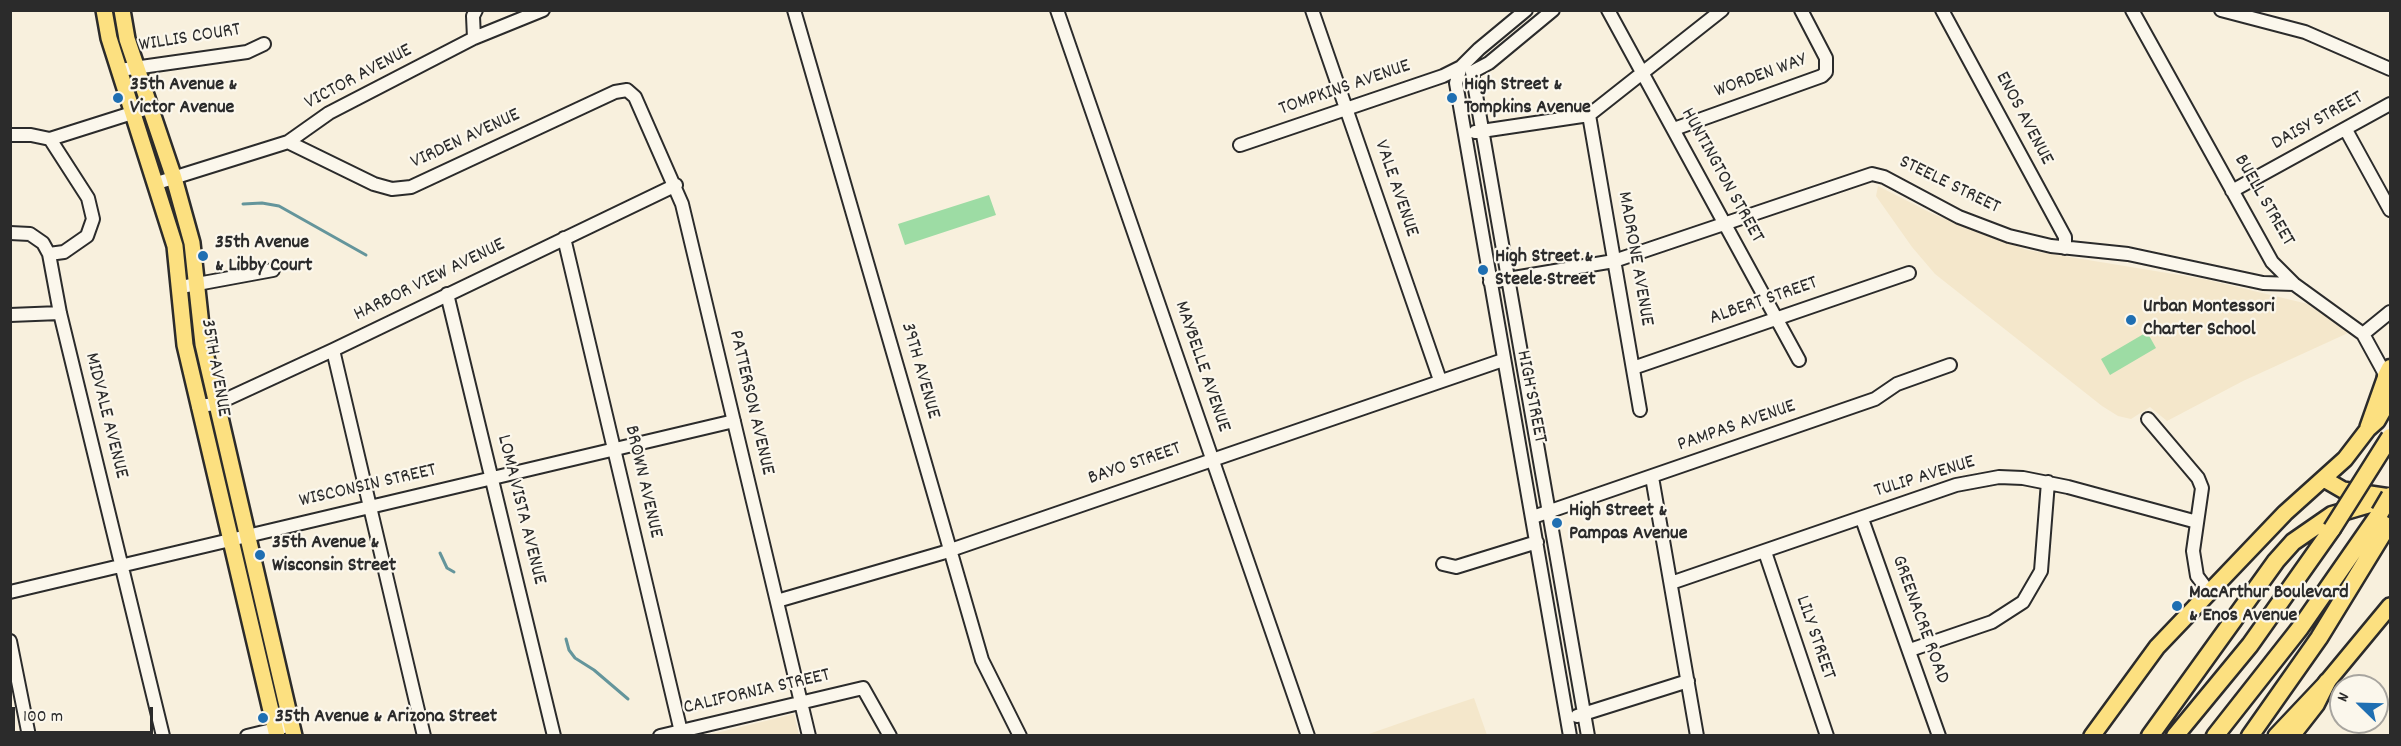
<!DOCTYPE html>
<style>
body{margin:0}
#map{position:relative;width:2401px;height:746px;overflow:hidden;background:#f8f0dd;font-family:Dekko,sans-serif}
canvas{display:block}
.frame{position:absolute;inset:0;border:12px solid #2b2b2b;pointer-events:none}
.north{position:absolute;left:2329px;top:674px;width:60px;height:60px;box-sizing:border-box;background:#fbf7ec;border:2px solid #a8a59f;border-radius:50%;rotate:293deg;font-size:16px;font-weight:700;line-height:24px;text-align:center;color:#2b2b2b}
.north::after{content:'';display:block;margin:auto;width:21px;height:27px;background:#1f6fb2;clip-path:polygon(50% 0,100% 100%,50% 72%,0 100%)}
.scale{position:absolute;left:12px;top:707px;width:141px;height:27px;box-sizing:border-box;border:3px solid #2b2b2b;border-top:0;padding-left:8px;font-size:18px;line-height:21px;white-space:nowrap;color:#2b2b2b;-webkit-text-stroke:4px #fbf7ec;paint-order:stroke}
</style>
<div id="map">
<canvas width="2401" height="746"></canvas>
<div class="frame"></div>
<div class="north">N</div>
<div class="scale">100 m</div>
</div>
<script>
const c = document.querySelector('canvas').getContext('2d');
c.lineJoin = 'round';
function fill(path, color) {
  c.fillStyle = color;
  c.fill(path, 'evenodd');
}
function toPath(rows) {
  const path = new Path2D();
  for (const r of rows) {
    path.moveTo(r[0], r[1]);
    for (let i = 2; i < r.length; i += 2) path.lineTo(r[i], r[i + 1]);
  }
  return path;
}
function strokePath(path, color, width, dash) {
  c.strokeStyle = color;
  c.lineWidth = width;
  c.lineCap = dash ? 'butt' : 'round';
  c.setLineDash(dash || []);
  c.stroke(path);
}
function drawText(font, color, halo, rows, align = 'center') {
  c.font = font + ' Dekko,sans-serif';
  c.lineWidth = 4.5;
  c.setLineDash([]);
  c.textBaseline = 'middle';
  c.strokeStyle = halo;
  c.fillStyle = color;
  for (const [text, x, y, turn = 0] of rows) {
    c.save();
    c.translate(x, y);
    c.rotate((+turn || 0) * Math.PI / 180);
    c.textAlign = isNaN(turn) ? turn : align;
    if (halo) c.strokeText(text, 0, 0);
    c.fillText(text, 0, 0);
    c.restore();
  }
}
const built = toPath([
 [1878,186,1933,214,2027,250,2204,279,2308,304,2348,333,2243,381,2167,421,2150,407,2131,419,2118,416,2102,406,1935,274,1912,247,1876,196],
 [1474,698,1487,735,1366,735,1426,714],
 [794,714,799,735,708,735]
]);
const green = toPath([
 [989,195,996,215,905,245,898,224],
 [2147,332,2156,348,2110,375,2101,359]
]);
const stream = toPath([
 [243,204,262,203,279,206,366,255],
 [440,553,447,568,454,572],
 [566,639,569,650,575,658,594,670,628,699]
]);
const minor = toPath([
 [794,10,982,660,1020,736],
 [1057,10,1308,736],
 [1312,10,1440,380],
 [1608,10,1799,360],
 [1942,10,2065,237,2065,248],
 [2132,10,2272,262,2294,284,2363,334,2386,376],
 [2221,10,2305,32,2390,69],
 [474,38,473,16,476,10],
 [1461,67,1456,83,1570,736],
 [120,70,247,52,264,44],
 [1472,72,1588,736],
 [1472,72,1489,63,1553,10],
 [1589,115,1640,410],
 [1674,129,1822,76,1826,72,1826,58,1801,10],
 [2346,130,2390,210],
 [1475,132,1589,115,1722,10],
 [10,135,31,135,50,139,151,107],
 [288,142,374,184,392,189,411,187,615,92,627,90,635,97,682,204,809,736],
 [1240,145,1443,76,1461,67,1479,49,1526,10],
 [157,183,288,142,329,113,474,38,543,10],
 [2232,191,2390,104],
 [10,233,30,234,43,243,49,254,60,313,163,736],
 [564,238,682,736],
 [49,254,64,252,87,236,93,219,88,198,50,139],
 [1490,282,1614,261,1872,174,1884,177,1959,217,2009,236,2051,246,2128,254,2263,283,2294,284],
 [181,287,273,270],
 [447,294,554,736],
 [10,315,60,313],
 [2363,334,2390,312],
 [333,350,424,736],
 [1633,368,1909,273],
 [198,406,216,404,333,350,676,185],
 [2148,419,2198,478,2202,488,2193,551,2197,576,2209,592],
 [1652,477,1697,736],
 [1533,517,1875,399,1897,384,1950,365],
 [1862,519,1939,736],
 [1765,552,1827,736],
 [1443,564,1456,567,1537,542],
 [1671,583,1956,485,1999,477,2023,478,2068,487,2197,522],
 [10,592,734,421],
 [777,601,942,553,1503,360],
 [10,641,29,736],
 [1910,650,1992,622,2023,602,2041,571,2048,482],
 [1577,716,1688,681],
 [247,736,284,727],
 [660,736,863,688,890,736]
]);
const major = toPath([
 [104,10,109,38,175,246,185,345,277,736],
 [122,10,127,39,174,178,192,243,203,344,294,736],
 [2368,427,2386,376],
 [2324,479,2343,490,2390,497],
 [2092,736,2157,647,2285,513,2345,459,2368,429,2377,421,2390,398],
 [2276,736,2327,682,2390,606]
]);
const highway = toPath([
 [2386,376,2390,368],
 [2150,736,2276,561,2293,542,2332,515,2390,498],
 [2175,736,2250,645,2332,529],
 [2215,736,2300,628,2380,513],
 [2250,736,2319,638,2390,522],
 [2291,736,2316,704,2327,682]
]);
const highwayBridge = toPath([
 [2380,513,2390,496],
 [2332,529,2390,437]
]);
const markers = [
 [118,98,6,"#1f6fb2"],
 [1452,98,6,"#1f6fb2"],
 [203,256,6,"#1f6fb2"],
 [1483,270,6,"#1f6fb2"],
 [2131,320,6,"#1f6fb2"],
 [1557,523,6,"#1f6fb2"],
 [260,555,6,"#1f6fb2"],
 [2177,606,6,"#1f6fb2"],
 [263,718,6,"#1f6fb2"]
];
const streetNames = [
 ["WILLIS COURT",190,39,-9],
 ["WORDEN WAY",1761,77,-20],
 ["VICTOR AVENUE",359,78,-28],
 ["TOMPKINS AVENUE",1345,89,-19],
 ["ENOS AVENUE",2023,119,62],
 ["DAISY STREET",2318,122,-29],
 ["VIRDEN AVENUE",466,140,-25],
 ["HUNTINGTON STREET",1721,176,61],
 ["STEELE STREET",1949,186,26],
 ["VALE AVENUE",1395,189,71],
 ["BUELL STREET",2263,201,60],
 ["MADRONE AVENUE",1634,259,80],
 ["HARBOR VIEW AVENUE",430,281,-26],
 ["ALBERT STREET",1764,302,-19],
 ["MAYBELLE AVENUE",1201,367,71],
 ["35TH AVENUE",214,368,80],
 ["39TH AVENUE",919,371,74],
 ["HIGH STREET",1530,397,79],
 ["PATTERSON AVENUE",750,403,77],
 ["MIDVALE AVENUE",105,416,76],
 ["PAMPAS AVENUE",1737,427,-19],
 ["BAYO STREET",1135,465,-19],
 ["TULIP AVENUE",1925,478,-17],
 ["BROWN AVENUE",642,482,77],
 ["WISCONSIN STREET",368,487,-13],
 ["LOMA VISTA AVENUE",520,510,76],
 ["GREENACRE ROAD",1919,620,70],
 ["LILY STREET",1814,638,71],
 ["CALIFORNIA STREET",757,693,-13]
];
const poiNames = [
 ["35th Avenue &",130,86],
 ["Victor Avenue",130,109],
 ["High Street &",1464,86],
 ["Tompkins Avenue",1464,109],
 ["35th Avenue",215,244],
 ["& Libby Court",215,267],
 ["High Street &",1495,258],
 ["Steele Street",1495,281],
 ["Urban Montessori",2143,308],
 ["Charter School",2143,331],
 ["High Street &",1569,512],
 ["Pampas Avenue",1569,535],
 ["35th Avenue &",272,544],
 ["Wisconsin Street",272,567],
 ["MacArthur Boulevard",2189,594],
 ["& Enos Avenue",2189,617],
 ["35th Avenue & Arizona Street",275,718]
];
fill(built, '#f4e7cb');
fill(green, '#9ddca4');
strokePath(stream, '#64959b', 3);
strokePath(minor, '#2b2b2b', 16);
strokePath(major, '#2b2b2b', 20);
strokePath(highway, '#2b2b2b', 21);
strokePath(minor, '#fbf7ec', 12);
strokePath(major, '#fce080', 15);
strokePath(highway, '#fce080', 16);
strokePath(highwayBridge, '#2b2b2b', 21, []);
strokePath(highwayBridge, '#fce080', 16);
for (const [x, y, r, color] of markers) {
  const dot = new Path2D();
  dot.arc(x, y, r, 0, 2 * Math.PI);
  c.fillStyle = color;
  c.fill(dot);
  strokePath(dot, '#fbf7ec', 2);
}
drawText('20px', '#2b2b2b', '#fbf7ec', streetNames);
drawText('bold 20px', '#2b2b2b', '#fbf7ec', poiNames, 'left');
</script>
